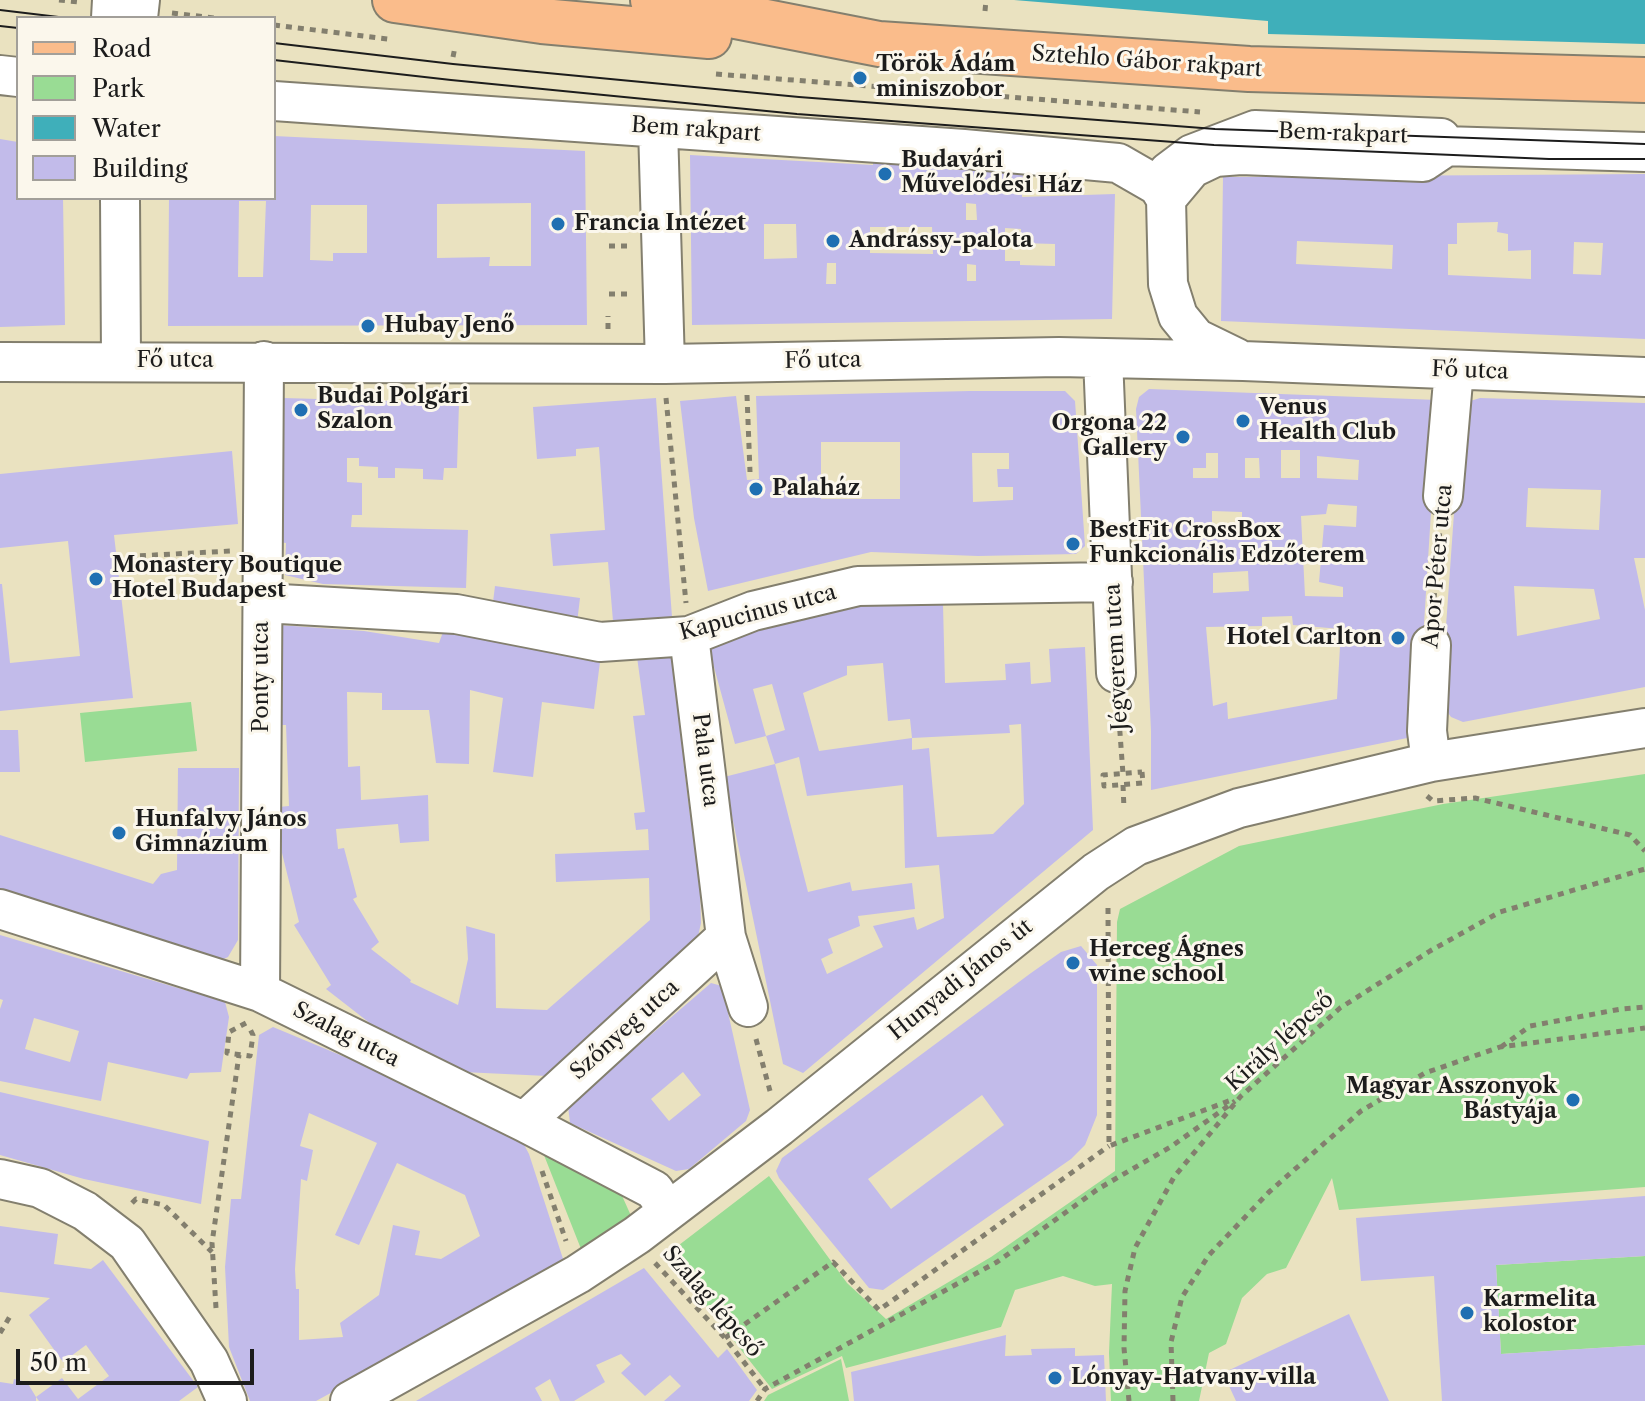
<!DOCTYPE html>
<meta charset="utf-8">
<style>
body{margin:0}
#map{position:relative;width:1645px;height:1401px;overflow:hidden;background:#eae2c0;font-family:"Libre Caslon Text",serif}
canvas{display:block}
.legend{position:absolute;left:16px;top:16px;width:260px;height:184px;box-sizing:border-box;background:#fbf7ec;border:2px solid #a29f99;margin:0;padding:10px 14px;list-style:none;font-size:24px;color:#1c1c1c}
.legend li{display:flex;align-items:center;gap:16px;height:40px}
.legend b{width:40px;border:2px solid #a29f99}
.scale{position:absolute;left:16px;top:1349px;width:238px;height:36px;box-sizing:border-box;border:4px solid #1c1c1c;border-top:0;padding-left:10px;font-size:24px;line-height:28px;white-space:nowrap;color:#1c1c1c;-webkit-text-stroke:6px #fbf7ec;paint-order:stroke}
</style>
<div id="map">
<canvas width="1645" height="1401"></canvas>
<ul class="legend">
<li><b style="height:10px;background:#fabc8b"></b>Road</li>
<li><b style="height:22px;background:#99dc94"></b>Park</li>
<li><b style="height:22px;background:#3fafba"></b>Water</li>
<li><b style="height:22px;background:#c2bbea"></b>Building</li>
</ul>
<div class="scale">50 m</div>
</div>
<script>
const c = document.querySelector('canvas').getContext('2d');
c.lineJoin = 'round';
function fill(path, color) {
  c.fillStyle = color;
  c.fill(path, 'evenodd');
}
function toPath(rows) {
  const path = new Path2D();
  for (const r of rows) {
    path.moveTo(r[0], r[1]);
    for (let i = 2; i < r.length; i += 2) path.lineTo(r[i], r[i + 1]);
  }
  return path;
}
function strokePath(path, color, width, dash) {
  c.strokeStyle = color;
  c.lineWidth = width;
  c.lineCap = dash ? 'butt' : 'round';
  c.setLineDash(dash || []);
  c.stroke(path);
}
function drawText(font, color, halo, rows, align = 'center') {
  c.font = font + ' "Libre Caslon Text",serif';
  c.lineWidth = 6;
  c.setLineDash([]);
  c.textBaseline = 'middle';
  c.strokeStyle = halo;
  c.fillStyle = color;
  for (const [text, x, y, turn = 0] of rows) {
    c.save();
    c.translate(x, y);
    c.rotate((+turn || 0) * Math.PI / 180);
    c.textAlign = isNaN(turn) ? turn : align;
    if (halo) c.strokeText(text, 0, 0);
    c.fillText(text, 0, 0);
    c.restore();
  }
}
const green = toPath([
 [191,702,197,751,85,762,80,713],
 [1645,774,1645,1187,1339,1210,1332,1178,1286,1268,1267,1274,1242,1298,1226,1344,1209,1353,1199,1401,1111,1401,1109,1353,1112,1284,1095,1286,1063,1276,1015,1290,1001,1327,846,1368,842,1356,772,1389,666,1255,769,1176,847,1283,886,1319,991,1257,1115,1171,1117,922,1120,909,1239,846,1443,804],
 [540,1145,619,1189,632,1218,583,1254],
 [1645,1256,1645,1345,1501,1354,1496,1265],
 [841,1359,849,1401,764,1401,768,1395]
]);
const water = toPath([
 [1014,0,1645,0,1645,44,1268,34,1268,21]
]);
const building = toPath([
 [274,136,585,151,587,325,168,326,169,198,274,198],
 [239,201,266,201,263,277,238,277],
 [531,203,531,266,489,266,490,257,437,258,437,204],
 [311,205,367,205,367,253,333,253,333,261,310,260],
 [0,139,18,142,18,198,63,198,65,325,0,327],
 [690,155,873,165,873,162,935,165,935,168,1023,173,1022,197,1115,194,1112,319,692,325],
 [966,203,976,204,977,220,966,220],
 [764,224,796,224,797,258,764,259],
 [870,227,932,227,933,254,870,253],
 [1005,228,1021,229,1020,243,1055,244,1055,266,1020,265,1020,261,1005,261],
 [827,263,836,263,836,284,826,284],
 [967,264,976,265,976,281,967,281],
 [1645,174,1645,339,1221,321,1223,177],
 [1498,222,1497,232,1508,234,1508,251,1531,250,1531,279,1448,275,1448,244,1457,244,1457,223],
 [1297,241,1393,245,1392,269,1296,264],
 [1574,242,1603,243,1601,275,1573,274],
 [1149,389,1438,400,1417,736,1151,790,1151,731,1136,409,1139,397],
 [1281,450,1300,450,1300,478,1281,478],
 [1206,453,1218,453,1218,478,1193,478,1193,468,1206,468],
 [1317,456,1359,460,1358,480,1317,478],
 [1245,458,1259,458,1260,478,1245,478],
 [1328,504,1357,506,1356,527,1324,525,1319,582,1343,587,1343,597,1305,596,1301,516,1326,514],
 [1212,511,1242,512,1242,536,1212,536],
 [1248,571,1249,591,1213,593,1213,573],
 [1292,616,1293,625,1341,629,1337,699,1228,719,1227,702,1213,706,1206,627,1262,626,1262,617],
 [970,391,1065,391,1075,401,1085,546,1076,554,978,556,871,552,708,591,694,518,680,401,736,396,747,480,759,479,756,396],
 [821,442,900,442,900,499,821,499],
 [972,453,1009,453,1009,469,997,469,998,487,1013,487,1013,500,973,502],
 [283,398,459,403,457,468,444,468,443,480,423,479,423,469,395,468,395,478,378,478,378,467,359,466,359,458,347,458,347,482,362,483,362,515,352,515,351,527,468,530,466,588,323,584,285,575,286,543,278,542],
 [656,398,672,617,613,621,608,562,553,566,550,534,605,530,599,447,576,449,576,456,537,459,533,407],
 [1480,398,1645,403,1645,558,1634,558,1645,610,1645,687,1463,722,1451,717,1444,707,1441,697,1461,414,1467,402],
 [1528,488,1601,490,1599,530,1526,527],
 [1514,586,1594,589,1600,619,1517,636],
 [232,451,238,524,114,535,133,698,0,711,0,584,2,584,10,663,80,656,68,541,0,548,0,474],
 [495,586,580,598,577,623,492,610],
 [842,605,943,605,945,683,1006,680,1005,664,1030,662,1031,684,1051,682,1049,649,1085,647,1093,830,803,1073,783,1064,724,777,775,764,808,892,850,882,852,891,912,883,915,909,858,916,860,926,828,939,833,953,821,959,827,974,883,947,873,926,914,917,917,930,944,918,939,865,905,868,903,785,807,796,799,757,775,764,766,736,735,744,708,645],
 [883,663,888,721,910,719,912,738,819,751,803,693,847,675,847,666],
 [772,684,785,730,766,736,753,689],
 [1021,724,1024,804,993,834,937,837,929,748,912,750,912,738,1010,733,1009,725],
 [279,625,364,631,439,643,443,632,601,654,594,709,542,702,533,777,493,772,503,698,470,690,469,764,436,763,429,710,382,710,382,693,347,692,348,767,360,766,361,800,428,795,429,841,400,843,398,824,336,829,338,849,344,848,357,897,353,899,379,942,371,949,411,980,410,982,458,1005,468,959,466,926,495,934,496,1008,547,1010,650,920,649,878,556,882,555,854,649,850,648,829,636,830,634,813,645,812,633,716,645,715,637,657,675,652,687,758,683,758,688,799,690,815,698,831,701,923,697,941,547,1076,442,1071,380,1031,326,989,331,985,294,925,299,922,282,853,279,807,289,806,286,725,279,725],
 [0,730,18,730,20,772,0,772],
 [178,768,239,768,238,940,228,957,219,961,0,894,0,835,153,884,161,874,177,870],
 [0,935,225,1002,229,1017,221,1072,190,1073,187,1079,108,1062,101,1101,0,1081,0,1009,3,1000,0,999],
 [34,1018,79,1031,70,1062,25,1049],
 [1081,946,1097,965,1097,1115,1085,1145,1071,1159,883,1290,869,1288,779,1178,776,1171,782,1158,1031,973,1061,952],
 [982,1095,1004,1125,891,1209,868,1179],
 [711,983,722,986,750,1110,746,1121,689,1169,676,1171,570,1123,568,1106],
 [683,1072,701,1095,669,1121,651,1099],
 [273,1027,448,1100,521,1139,529,1154,565,1265,316,1401,250,1401,229,1347,225,1267,231,1199,241,1199,259,1035],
 [309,1113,377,1143,335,1235,359,1245,397,1163,465,1195,480,1236,441,1259,415,1255,420,1231,393,1225,379,1295,340,1323,343,1337,299,1340,299,1289,296,1289,295,1269,301,1179,307,1181,313,1150,300,1146],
 [0,1092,209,1141,201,1204,84,1179,0,1155],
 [1645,1196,1645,1256,1496,1265,1501,1354,1645,1345,1645,1401,1442,1401,1434,1276,1361,1281,1356,1218],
 [0,1226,58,1234,54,1264,91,1269,103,1260,198,1387,179,1401,39,1401,36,1397,36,1401,0,1401,0,1382,13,1384,14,1379,27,1382,36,1397,62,1378,78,1399,109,1376,86,1345,63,1362,29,1315,50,1298,0,1292],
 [644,1268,718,1358,727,1349,757,1390,749,1401,664,1401,681,1386,670,1375,645,1396,621,1373,631,1364,621,1354,596,1365,605,1382,574,1401,560,1401,550,1379,535,1388,542,1401,416,1401],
 [1349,1314,1389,1401,1236,1401,1223,1373],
 [1006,1335,1005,1356,1032,1355,1031,1349,1075,1348,1075,1356,1104,1355,1106,1401,854,1401,851,1372]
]);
const path = toPath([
 [59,0,78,2],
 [985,11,986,0],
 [172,13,214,18],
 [274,25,388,39],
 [453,57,455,47],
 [716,74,1200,112],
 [609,246,628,246],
 [609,294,628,294],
 [608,329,608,316],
 [747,395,750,472],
 [666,398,686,603],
 [116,557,231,551],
 [1433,611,1440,529],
 [1118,706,1123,774],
 [1142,772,1143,783,1104,786,1103,775,1142,772],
 [1123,785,1124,809],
 [1427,796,1433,801,1475,798,1630,835,1645,851],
 [1108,908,1109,1146,1234,1099],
 [246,1023,229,1032,227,1053,250,1056,253,1035,249,1027],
 [756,1039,770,1091],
 [1501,1047,1530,1026,1621,1009,1645,1007],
 [542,1171,566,1241],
 [132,1203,136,1199,164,1205,212,1252],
 [655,1263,725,1338,765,1389],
 [216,1308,212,1243,239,1055],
 [0,1333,12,1313],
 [725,1338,833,1262,879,1310,1109,1146],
 [757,1401,765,1389,997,1262,1098,1189,1172,1146,1235,1101],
 [1129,1401,1124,1348,1125,1291,1135,1248,1174,1177,1241,1096,1340,1008,1430,951,1500,912,1645,869],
 [1173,1401,1171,1342,1182,1297,1209,1255,1269,1192,1361,1111,1425,1073,1500,1047,1645,1028]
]);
const minor = toPath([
 [111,18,112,0],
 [138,18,140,0],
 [0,75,18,77],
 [274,101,964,149,1118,163,1158,186,1166,199,1168,284,1178,316,1196,338,1237,358],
 [658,128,665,364],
 [1443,146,1645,152],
 [1158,186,1168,172,1192,154,1255,130,1441,138,1443,146,1441,150,1423,162,1241,155,1215,157,1192,168,1166,199],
 [120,198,121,360],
 [1103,358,1116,673],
 [0,362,665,364,1059,357,1243,361,1645,377],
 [1443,496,1454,370],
 [263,603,456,614,600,642,689,636,753,611,858,586,1113,582],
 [689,636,726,937,748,1007],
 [1431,645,1427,731,1431,762],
 [0,909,260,992,524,1122,654,1190,668,1211],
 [260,992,264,361],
 [524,1122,726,937],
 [0,1179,40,1188,85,1211,127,1243,209,1361,227,1401],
 [350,1401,578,1274,637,1235,779,1127,1096,872,1136,846,1239,808,1431,762,1645,728]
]);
const major = toPath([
 [395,0,542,21,709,36],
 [653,0,879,44,1249,69,1645,80]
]);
const tram = toPath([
 [0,10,67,18],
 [0,26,18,28],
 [274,43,453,64,799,97,1215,129,1645,144],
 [274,60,451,80,797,114,1214,145,1549,159,1645,159]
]);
const markers = [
 [860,78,8,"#1f6fb2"],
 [885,174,8,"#1f6fb2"],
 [558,224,8,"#1f6fb2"],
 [833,241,8,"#1f6fb2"],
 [368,326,8,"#1f6fb2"],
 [301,410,8,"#1f6fb2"],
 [1243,421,8,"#1f6fb2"],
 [1183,437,8,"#1f6fb2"],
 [756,489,8,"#1f6fb2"],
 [1073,544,8,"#1f6fb2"],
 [96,579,8,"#1f6fb2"],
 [1398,638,8,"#1f6fb2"],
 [119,833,8,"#1f6fb2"],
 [1073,963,8,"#1f6fb2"],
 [1573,1100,8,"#1f6fb2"],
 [1467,1313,8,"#1f6fb2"],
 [1055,1378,8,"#1f6fb2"]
];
const streetNames = [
 ["Sztehlo Gábor rakpart",1147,62,4],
 ["Bem rakpart",696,130,4],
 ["Bem rakpart",1343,134,2],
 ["Fő utca",175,361],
 ["Fő utca",823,361,-1],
 ["Fő utca",1470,371,2],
 ["Apor Péter utca",1438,566,-85],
 ["Kapucinus utca",758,613,-15],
 ["Jégverem utca",1117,657,-93],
 ["Ponty utca",262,677,-90],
 ["Pala utca",705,760,83],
 ["Hunyadi János út",961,980,-39],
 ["Szőnyeg utca",625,1030,-42],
 ["Szalag utca",346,1035,27],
 ["Király lépcső",1280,1042,-42],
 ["Szalag lépcső",712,1302,49]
];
const poiNames = [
 ["Török Ádám",876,65],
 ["miniszobor",876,90],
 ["Budavári",901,161],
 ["Művelődési Ház",901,186],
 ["Francia Intézet",574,224],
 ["Andrássy-palota",849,241],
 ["Hubay Jenő",384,326],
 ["Budai Polgári",317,397],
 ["Szalon",317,422],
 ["Venus",1259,408],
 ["Health Club",1259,433],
 ["Orgona 22",1167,424,"right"],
 ["Gallery",1167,449,"right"],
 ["Palaház",772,489],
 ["BestFit CrossBox",1089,531],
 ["Funkcionális Edzőterem",1089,556],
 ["Monastery Boutique",112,566],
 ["Hotel Budapest",112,591],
 ["Hotel Carlton",1382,638,"right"],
 ["Hunfalvy János",135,820],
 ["Gimnázium",135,845],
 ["Herceg Ágnes",1089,950],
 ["wine school",1089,975],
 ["Magyar Asszonyok",1557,1087,"right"],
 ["Bástyája",1557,1112,"right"],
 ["Karmelita",1483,1300],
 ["kolostor",1483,1325],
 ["Lónyay-Hatvany-villa",1071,1378]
];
fill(green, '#99dc94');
fill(water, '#3fafba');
fill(building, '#c2bbea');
strokePath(minor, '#837f6e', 42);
strokePath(major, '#837f6e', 48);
strokePath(path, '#837f6e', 5, [6, 6]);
strokePath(minor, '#fff', 38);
strokePath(major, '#fabc8b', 44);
strokePath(tram, '#1c1c1c', 2);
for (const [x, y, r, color] of markers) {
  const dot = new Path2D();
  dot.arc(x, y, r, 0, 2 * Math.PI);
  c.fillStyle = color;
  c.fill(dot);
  strokePath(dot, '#fbf7ec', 3);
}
drawText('22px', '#1c1c1c', '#fbf7ec', streetNames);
drawText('bold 22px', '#1c1c1c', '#fbf7ec', poiNames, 'left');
</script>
